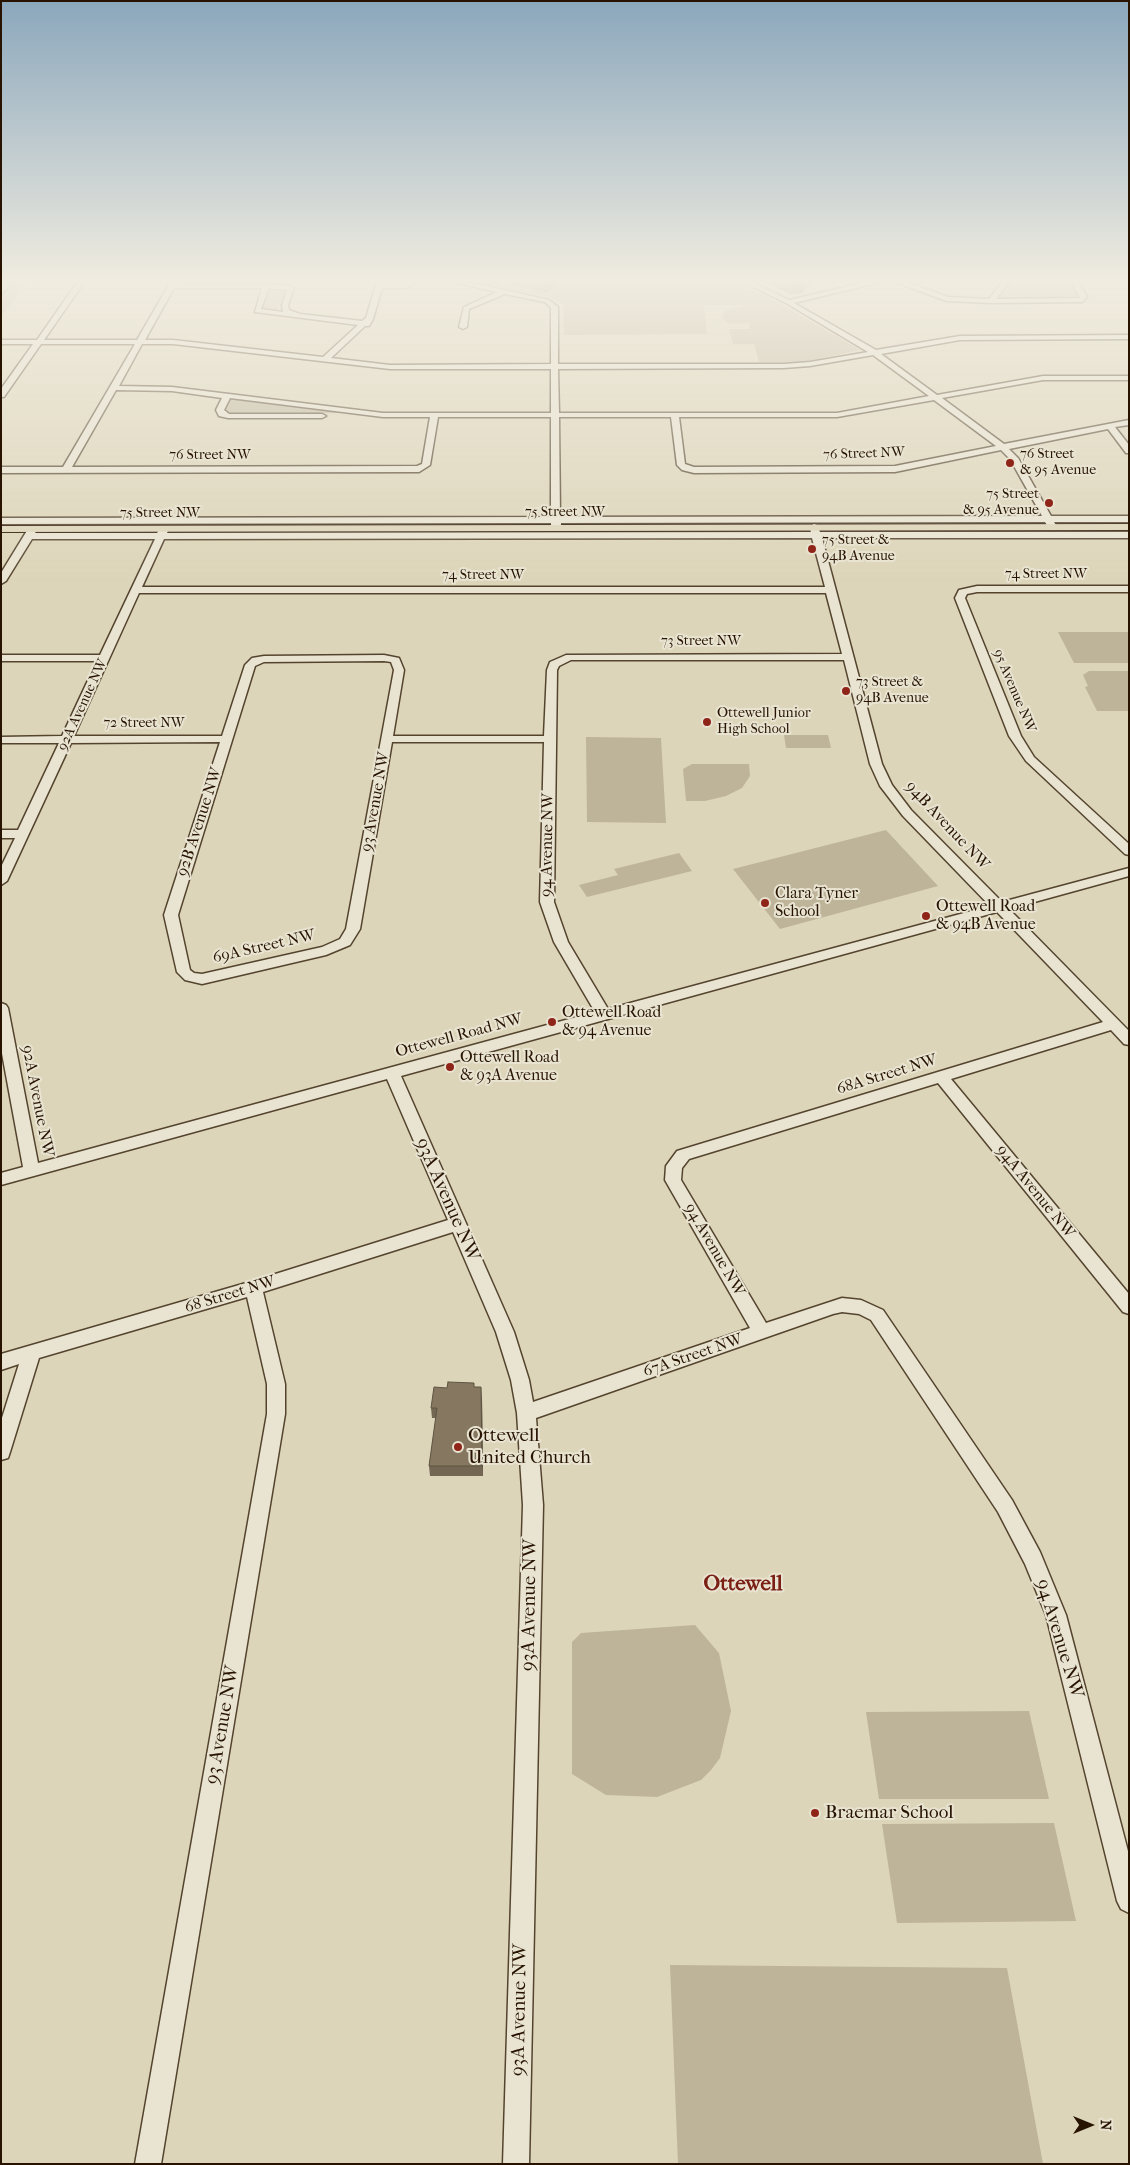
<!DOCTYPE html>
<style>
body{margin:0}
#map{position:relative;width:1130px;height:2165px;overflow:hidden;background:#ddd5b9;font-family:"IM FELL French Canon",serif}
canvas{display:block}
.frame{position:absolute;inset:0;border:2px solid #271300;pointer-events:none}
.north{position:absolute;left:1065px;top:2100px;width:50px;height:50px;-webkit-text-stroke:4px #e9e4d2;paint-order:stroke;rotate:90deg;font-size:14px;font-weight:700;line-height:20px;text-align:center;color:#271300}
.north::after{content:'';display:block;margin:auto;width:18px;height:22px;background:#271300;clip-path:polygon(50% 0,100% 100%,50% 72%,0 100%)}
</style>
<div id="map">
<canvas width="1130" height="2165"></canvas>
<div class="frame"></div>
<div class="north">N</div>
</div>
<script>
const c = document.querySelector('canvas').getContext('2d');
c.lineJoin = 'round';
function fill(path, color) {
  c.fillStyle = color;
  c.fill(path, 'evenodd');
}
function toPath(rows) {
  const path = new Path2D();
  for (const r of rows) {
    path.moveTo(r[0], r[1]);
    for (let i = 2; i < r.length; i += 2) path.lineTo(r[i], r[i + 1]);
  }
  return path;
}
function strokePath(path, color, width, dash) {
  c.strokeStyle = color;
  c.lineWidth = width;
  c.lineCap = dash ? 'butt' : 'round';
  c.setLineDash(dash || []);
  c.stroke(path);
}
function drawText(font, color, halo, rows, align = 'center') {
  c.font = font + ' "IM FELL French Canon",serif';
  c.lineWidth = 4;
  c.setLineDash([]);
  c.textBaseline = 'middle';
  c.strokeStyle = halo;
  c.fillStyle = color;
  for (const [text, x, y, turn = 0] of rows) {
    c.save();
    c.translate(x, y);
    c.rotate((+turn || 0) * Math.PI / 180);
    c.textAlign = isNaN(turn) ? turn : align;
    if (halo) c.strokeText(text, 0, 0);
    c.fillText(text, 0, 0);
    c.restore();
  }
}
const green = toPath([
 [13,281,29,281,1,316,1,296],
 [476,281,734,281,781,304,860,350,803,362,759,362,754,344,733,344,729,329,750,329,749,323,730,324,721,318,725,311,744,305,704,305,707,334,564,335,563,304,549,297,474,282],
 [1011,281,1069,281,1080,297,999,299],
 [271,288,286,289,277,311,260,309,268,289],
 [235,399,348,413,234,414,223,412,228,400],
 [1,523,547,523,67,525,1,525],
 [1058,632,1129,632,1129,663,1074,663],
 [1089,671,1129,671,1129,711,1097,711,1085,687,1088,686,1083,675],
 [784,735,828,735,831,748,786,748],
 [586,737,661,738,666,823,587,822],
 [692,764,749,764,750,776,742,788,726,796,705,801,686,801,683,769],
 [886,830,938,886,780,929,733,869],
 [679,853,692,871,587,897,579,885,618,875,614,869],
 [695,1625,719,1653,731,1711,720,1758,711,1770,701,1780,657,1797,606,1795,572,1774,572,1642,581,1633],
 [1029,1711,1049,1799,879,1799,866,1712],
 [1054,1823,1076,1921,897,1923,882,1824],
 [670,1965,1007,1968,1043,2164,678,2164]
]);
const minor = toPath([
 [78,281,85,281,44,340,137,340,171,281,178,281,177,284,266,284,291,286,294,288,288,305,289,310,300,314,362,321,366,318,377,281,384,281,383,284,421,281,405,288,382,288,373,319,369,326,365,326,331,358,390,365,551,364,551,308,545,302,505,294,469,309,467,327,463,329,459,327,464,307,497,292,448,281,464,281,549,300,558,307,558,364,784,364,810,362,868,352,786,303,741,281,750,281,789,300,871,281,885,281,794,303,876,350,960,336,1129,335,1129,339,960,340,881,354,937,395,1043,376,1129,376,1129,380,1043,380,942,398,1004,444,1129,420,1129,425,1115,427,1129,445,1129,453,1126,453,1108,429,1009,449,1018,458,1051,516,1129,516,1129,522,1054,522,1056,525,1051,528,1048,527,1045,522,561,523,561,528,556,531,551,528,551,523,1,524,1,518,551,517,551,417,438,417,430,465,419,472,1,473,1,467,63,467,135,344,41,344,4,397,1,397,1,389,33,344,1,344,1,340,37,340,78,281],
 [174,288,262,288,255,312,358,325,323,357,173,340,145,340,174,288],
 [269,288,287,290,282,305,283,312,261,309,269,288],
 [142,344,173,344,390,369,551,369,551,413,383,413,172,387,119,386,142,344],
 [873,355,929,396,837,413,559,413,558,369,784,368,810,366,873,355],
 [116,390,172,391,222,398,216,410,219,416,228,418,322,418,326,416,322,414,229,414,224,410,230,398,383,417,430,417,422,464,417,466,72,467,116,390],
 [934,400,996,446,895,466,694,467,685,464,679,417,837,417,934,400],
 [559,417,671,417,677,465,682,470,694,473,895,472,1001,450,1010,459,1042,516,560,517,559,417],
 [892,281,903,281,948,297,989,299,1003,281,1010,281,996,299,1080,298,1071,281,1078,281,1087,297,1082,302,991,303,947,301,892,281],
 [814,524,817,525,820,532,1129,532,1129,538,822,538,882,764,892,785,911,810,1002,902,1129,868,1129,876,1009,909,1129,1031,1129,1045,1124,1044,1111,1030,951,1079,1129,1294,1129,1314,1123,1312,938,1083,689,1159,682,1168,681,1180,766,1323,842,1298,861,1300,883,1310,1012,1500,1040,1552,1066,1615,1129,1855,1129,1913,1121,1909,1117,1901,1046,1615,1025,1564,998,1512,871,1320,859,1314,842,1312,833,1314,536,1418,543,1505,529,2164,503,2164,523,1505,517,1413,511,1380,496,1332,453,1232,263,1292,285,1384,285,1414,161,2164,135,2164,267,1414,267,1384,247,1297,39,1358,10,1452,8,1458,1,1460,1,1421,19,1364,1,1370,1,1354,253,1281,448,1220,387,1079,1,1185,1,1173,23,1167,1,1048,1,1003,6,1005,8,1008,38,1163,595,1012,554,942,540,902,544,742,392,742,360,929,350,945,326,955,202,984,185,980,177,972,164,915,220,742,71,743,7,881,1,885,1,867,15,838,1,838,1,830,18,830,59,743,1,743,1,737,62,736,97,661,1,661,1,655,100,655,155,539,32,539,6,581,1,584,1,573,28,529,33,526,38,529,35,533,157,533,161,527,164,526,169,529,167,533,811,532,809,527,814,524],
 [812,538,825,587,142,587,164,539,812,538],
 [139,593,826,593,842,654,566,655,550,662,547,670,544,736,393,736,404,670,399,658,384,655,264,656,252,658,245,665,222,736,74,736,139,593],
 [571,660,844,660,870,764,880,786,903,816,990,906,608,1009,568,942,554,902,557,670,559,666,571,660],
 [384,661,391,662,394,670,346,929,340,939,322,947,202,974,194,973,190,970,178,915,255,666,264,662,384,661],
 [997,912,1103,1022,677,1151,666,1166,665,1180,750,1328,533,1402,529,1380,514,1332,401,1076,997,912],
 [977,586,1129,586,1129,592,977,592,967,594,965,598,1021,736,1034,757,1129,844,1129,855,1125,854,1026,761,1009,736,955,598,959,590,977,586]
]);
const major = toPath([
 [5,281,14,281,1,295,1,286,5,281],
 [1129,524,1129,530,1,532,1,526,1129,524]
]);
const wall = toPath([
 [493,281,561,281,561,283,546,292],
 [762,281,815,281,804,289,803,293,790,294],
 [475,1387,482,1398,483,1476,430,1476,429,1466,436,1418,432,1418,431,1408]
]);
const shadedWall = toPath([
 [546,281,561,281,561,283,546,292],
 [805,281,815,281,804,289,803,293,790,294,791,284],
 [481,1387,482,1398,483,1476,482,1466]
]);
const building = toPath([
 [786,281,805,281,805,282,791,284,786,281],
 [448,1382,474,1383,474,1387,481,1387,482,1466,429,1466,437,1408,431,1408,434,1387,447,1388,448,1382]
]);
const markers = [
 [1010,463,5,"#8f2418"],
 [1049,503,5,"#8f2418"],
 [812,549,5,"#8f2418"],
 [846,691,5,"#8f2418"],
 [707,722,5,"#8f2418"],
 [765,903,5,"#8f2418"],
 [926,916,5,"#8f2418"],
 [552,1022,5,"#8f2418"],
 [450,1067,5,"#8f2418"],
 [458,1447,5,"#8f2418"],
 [815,1813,5,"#8f2418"]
];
const farStreetnames = [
 ["76 Street NW",864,454,-2],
 ["76 Street NW",210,456],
 ["75 Street NW",565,513],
 ["75 Street NW",160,514],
 ["74 Street NW",1046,575],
 ["74 Street NW",483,576],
 ["73 Street NW",701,642],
 ["95 Avenue NW",1014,691,67],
 ["92A Avenue NW",83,705,-65],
 ["72 Street NW",144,724]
];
const farPoinames = [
 ["76 Street",1020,455],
 ["& 95 Avenue",1020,471],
 ["75 Street",1039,495,"right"],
 ["& 95 Avenue",1039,511,"right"],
 ["75 Street &",822,541],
 ["94B Avenue",822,557],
 ["73 Street &",856,683],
 ["94B Avenue",856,699],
 ["Ottewell Junior",717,714],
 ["High School",717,730]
];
const streetNames = [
 ["93 Avenue NW",376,802,-80],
 ["92B Avenue NW",200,822,-72],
 ["94B Avenue NW",947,826,47],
 ["94 Avenue NW",548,845,-89],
 ["69A Street NW",264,947,-13],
 ["Ottewell Road NW",459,1036,-15],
 ["68A Street NW",887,1075,-17],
 ["92A Avenue NW",37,1101,79],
 ["94A Avenue NW",1035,1192,51],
 ["94 Avenue NW",714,1250,60],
 ["68 Street NW",230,1295,-17],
 ["67A Street NW",693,1356,-19]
];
const poiNames = [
 ["Clara Tyner",775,894],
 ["School",775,912],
 ["Ottewell Road",936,907],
 ["& 94B Avenue",936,925],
 ["Ottewell Road",562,1013],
 ["& 94 Avenue",562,1031],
 ["Ottewell Road",460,1058],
 ["& 93A Avenue",460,1076]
];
const nearStreetnames = [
 ["93A Avenue NW",447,1200,66],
 ["93A Avenue NW",530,1605,-89],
 ["94 Avenue NW",1059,1639,73],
 ["93 Avenue NW",223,1725,-80],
 ["93A Avenue NW",520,2010,-89]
];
const nearPoinames = [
 ["Ottewell",468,1436],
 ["United Church",468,1458],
 ["Braemar School",825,1813]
];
const nearNeighbourhoodnames = [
 ["Ottewell",743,1585]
];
fill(green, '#beb49a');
strokePath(minor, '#54442e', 3);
strokePath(major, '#271300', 2);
fill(minor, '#e9e4d2');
fill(major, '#ddd5b9');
fill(wall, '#736753');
fill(shadedWall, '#5e5443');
fill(building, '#867860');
strokePath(building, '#5e5443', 1);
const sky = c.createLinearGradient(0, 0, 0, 585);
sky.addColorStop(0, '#8ba7bc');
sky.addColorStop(0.48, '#f0ece0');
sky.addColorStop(1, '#f0ece000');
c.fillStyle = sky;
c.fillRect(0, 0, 1130, 585);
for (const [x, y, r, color] of markers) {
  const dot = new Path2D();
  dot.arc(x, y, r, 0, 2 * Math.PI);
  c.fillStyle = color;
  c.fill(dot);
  strokePath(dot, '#e9e4d2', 2);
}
drawText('14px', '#271300', '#e9e4d2', farStreetnames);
drawText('14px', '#271300', '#e9e4d2', farPoinames, 'left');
drawText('16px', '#271300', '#e9e4d2', streetNames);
drawText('16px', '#271300', '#e9e4d2', poiNames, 'left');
drawText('19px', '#271300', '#e9e4d2', nearStreetnames);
drawText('19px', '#271300', '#e9e4d2', nearPoinames, 'left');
drawText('bold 21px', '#7a1f14', '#e9e4d2', nearNeighbourhoodnames);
</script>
